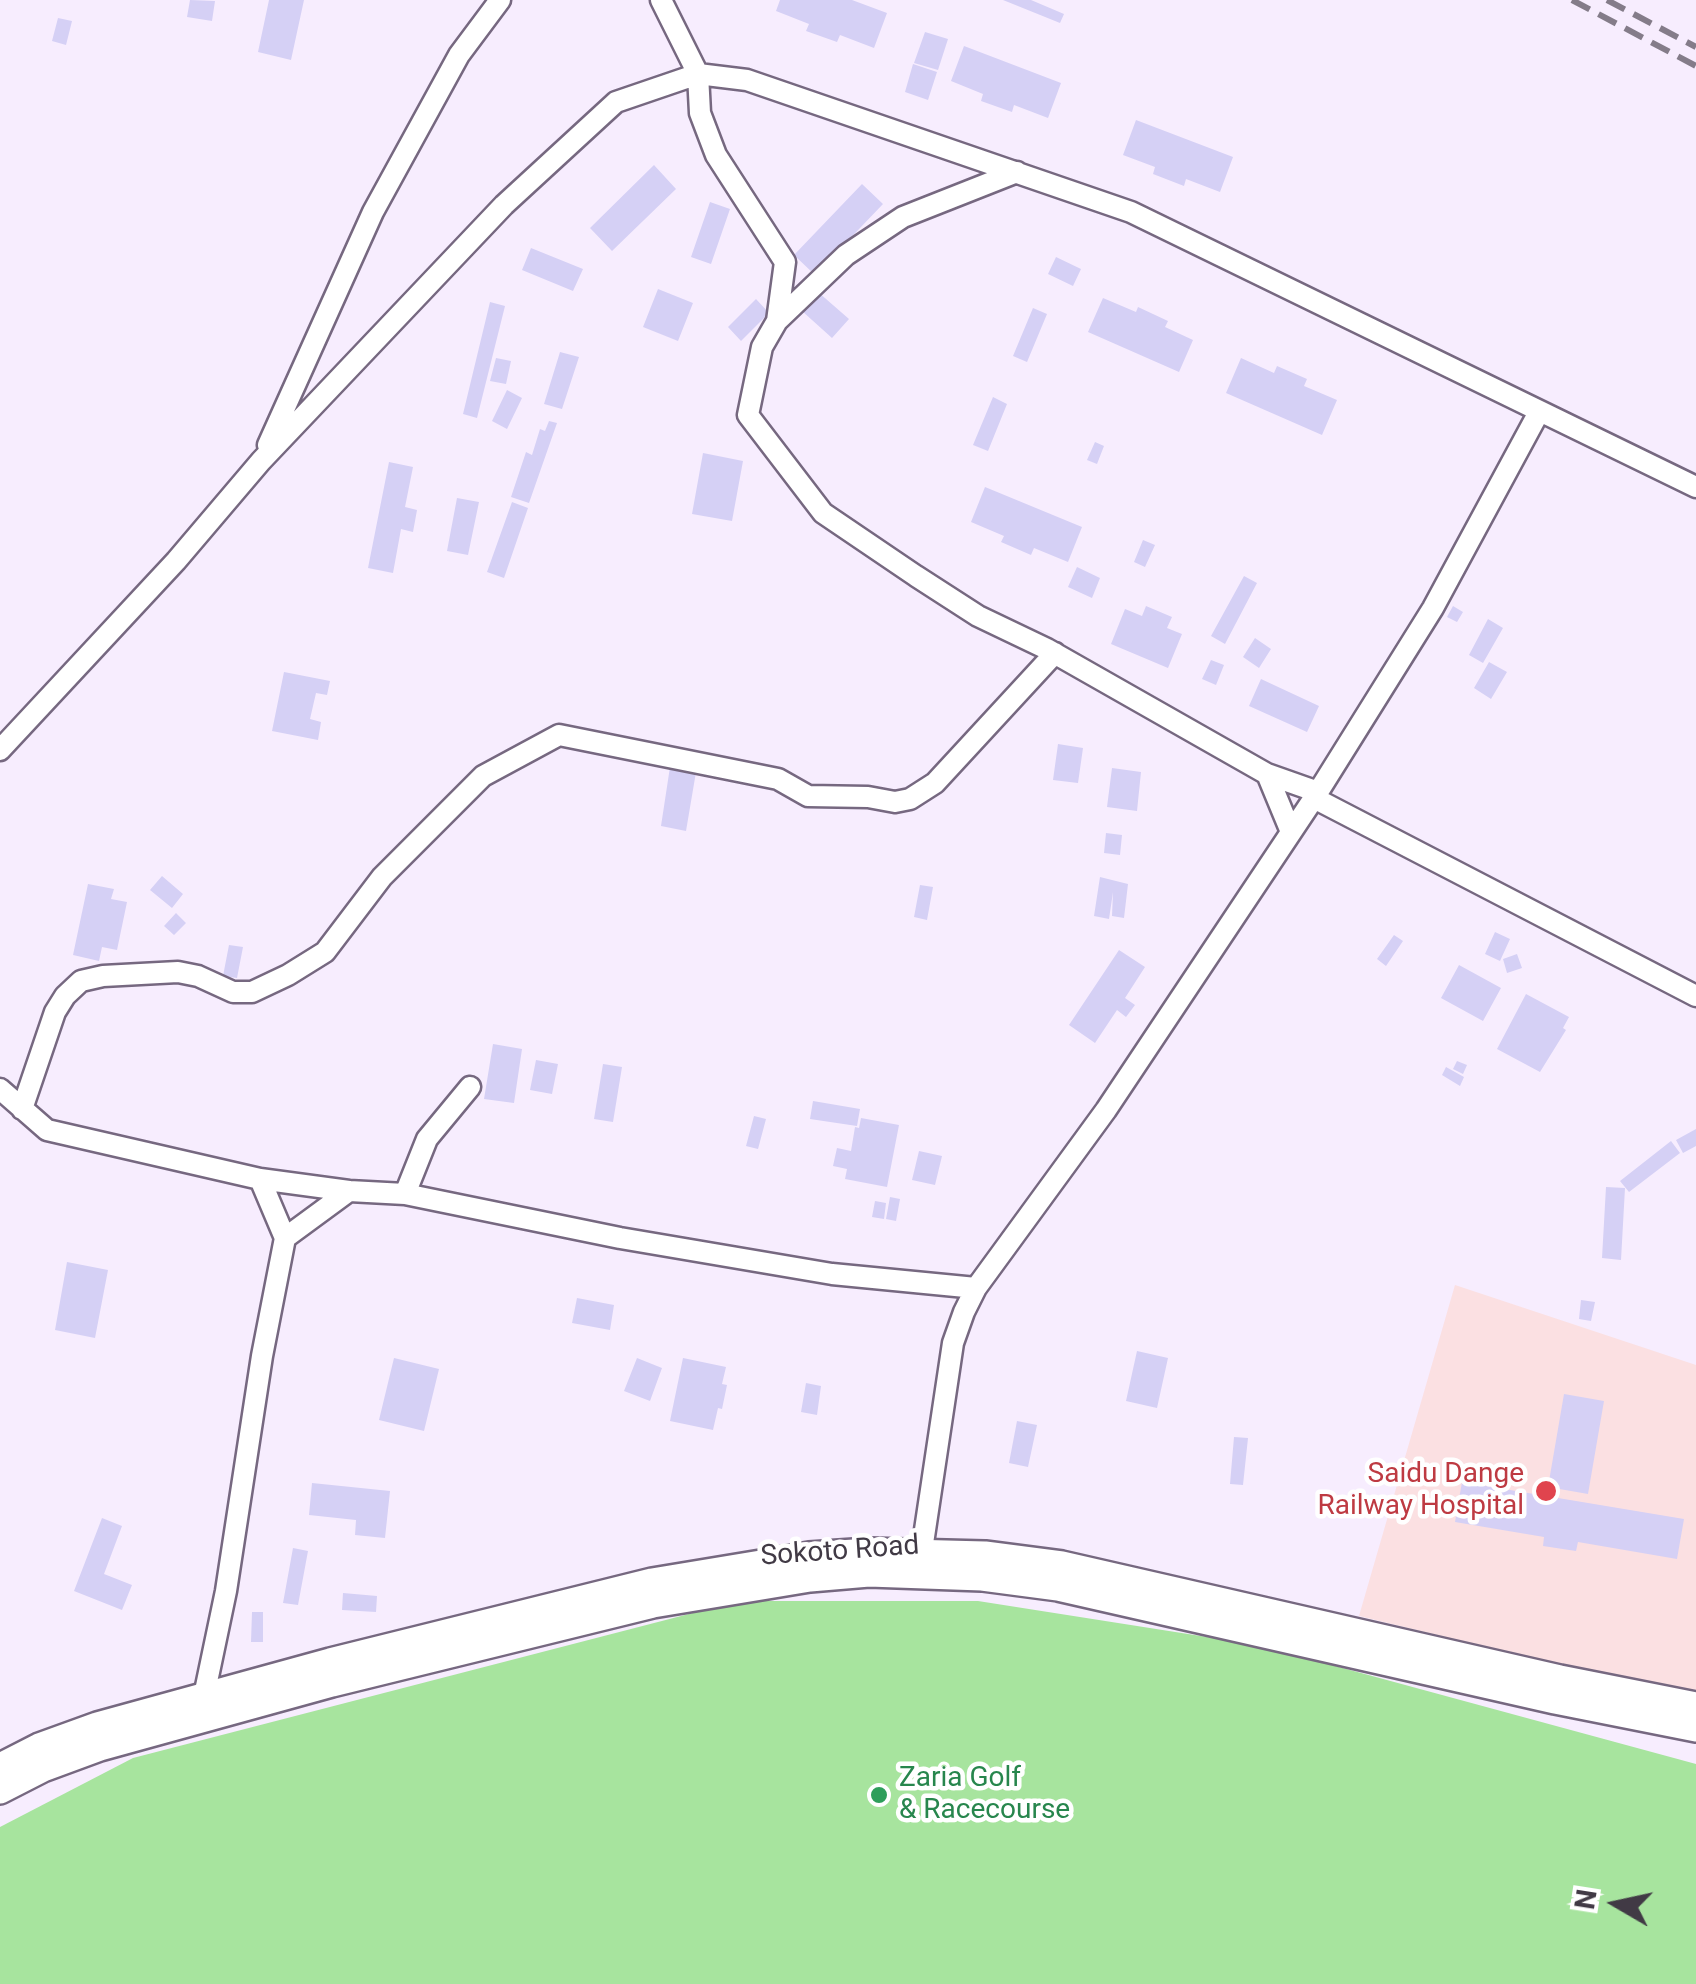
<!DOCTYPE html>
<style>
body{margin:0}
#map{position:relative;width:1696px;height:1984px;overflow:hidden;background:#f7edfe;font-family:Roboto,sans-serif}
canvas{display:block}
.north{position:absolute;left:1566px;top:1854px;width:100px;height:100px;-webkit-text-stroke:8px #fff;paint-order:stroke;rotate:279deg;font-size:28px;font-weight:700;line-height:40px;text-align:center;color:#413a45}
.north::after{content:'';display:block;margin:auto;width:35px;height:45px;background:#413a45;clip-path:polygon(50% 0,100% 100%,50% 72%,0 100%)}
</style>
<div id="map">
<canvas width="1696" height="1984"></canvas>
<div class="north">N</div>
</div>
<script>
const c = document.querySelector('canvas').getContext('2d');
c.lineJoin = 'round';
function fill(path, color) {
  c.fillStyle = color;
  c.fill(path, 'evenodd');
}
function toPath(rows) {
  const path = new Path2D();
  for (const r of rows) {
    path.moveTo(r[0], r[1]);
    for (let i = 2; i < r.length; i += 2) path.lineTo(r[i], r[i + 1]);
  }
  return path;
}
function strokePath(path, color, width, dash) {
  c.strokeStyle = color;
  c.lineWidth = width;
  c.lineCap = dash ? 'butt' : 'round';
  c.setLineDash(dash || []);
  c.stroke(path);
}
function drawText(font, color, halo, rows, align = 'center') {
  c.font = font + ' Roboto,sans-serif';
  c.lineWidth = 9;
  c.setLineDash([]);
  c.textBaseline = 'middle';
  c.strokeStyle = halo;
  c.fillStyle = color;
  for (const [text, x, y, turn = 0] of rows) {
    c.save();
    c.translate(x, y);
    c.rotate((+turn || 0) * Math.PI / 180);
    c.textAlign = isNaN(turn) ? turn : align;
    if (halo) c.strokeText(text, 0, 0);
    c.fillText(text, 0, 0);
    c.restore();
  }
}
const medical = toPath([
 [1455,1285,1696,1365,1696,1698,1359,1616]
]);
const green = toPath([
 [739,1601,978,1601,1258,1645,1696,1764,1696,1984,0,1984,0,1827,133,1758]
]);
const building = toPath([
 [190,0,215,1,212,21,187,17],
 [269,0,304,0,291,60,258,52],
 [780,0,852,0,887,13,874,48,840,35,837,42,806,31,809,24,776,11],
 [1003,0,1031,0,1064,14,1060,23],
 [58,18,72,21,66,45,52,41],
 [925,32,948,39,938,70,914,63],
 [964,46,1061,83,1048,118,1014,105,1012,112,981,101,983,94,951,81],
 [913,64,937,72,928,100,905,92],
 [1136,120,1233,157,1220,192,1186,179,1184,186,1153,174,1155,167,1123,155],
 [654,165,676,189,612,251,590,228],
 [862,184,883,204,815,275,794,255],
 [710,202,730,209,711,264,691,257],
 [531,248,583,269,573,291,522,270],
 [1056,257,1081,269,1073,286,1048,274],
 [658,289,693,303,678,341,643,327],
 [818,292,849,319,832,338,802,311],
 [1103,298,1136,312,1138,307,1168,321,1165,327,1193,340,1179,372,1088,332],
 [756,299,769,313,741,341,728,327],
 [490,302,505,306,477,418,463,414],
 [1033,308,1047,314,1027,362,1013,356],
 [560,352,579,357,562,409,544,404],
 [496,358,511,361,506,384,490,381],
 [1241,358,1274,373,1277,366,1307,379,1304,386,1337,400,1322,435,1226,393],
 [507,390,522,398,507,429,492,421],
 [993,397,1007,404,988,451,973,445],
 [549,421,557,423,529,503,511,497,526,452,532,455,540,429,545,431],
 [1095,442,1104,446,1097,464,1087,460],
 [703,453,743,461,732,521,692,514],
 [389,462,413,467,405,507,417,510,413,532,401,529,393,573,368,568],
 [985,487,1082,527,1068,562,1034,548,1031,555,1001,542,1004,536,971,522],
 [457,498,479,502,468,555,447,551],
 [512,502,528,508,504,578,487,572],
 [1143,540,1155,545,1145,567,1134,562],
 [1077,567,1100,578,1092,598,1068,587],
 [1244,576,1257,583,1225,644,1211,636],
 [1146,606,1172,617,1167,628,1182,634,1168,668,1111,644,1125,609,1142,616],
 [1453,606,1463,612,1457,622,1447,617],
 [1488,619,1503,628,1483,663,1469,655],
 [1255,638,1271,649,1259,668,1243,657],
 [1211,660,1224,665,1216,685,1202,679],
 [1489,662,1507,672,1491,699,1474,688],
 [284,672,330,681,327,695,316,693,310,719,321,722,318,740,272,731],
 [1261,679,1319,706,1307,732,1249,706],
 [1058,744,1083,748,1078,783,1053,780],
 [670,767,696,772,686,831,661,826],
 [1112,768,1141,772,1137,811,1107,807],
 [1106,833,1122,835,1120,855,1104,853],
 [162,876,183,894,172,908,150,890],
 [1100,877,1128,884,1124,918,1112,916,1113,892,1109,919,1094,916],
 [88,884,114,889,111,899,127,902,117,950,102,947,99,961,73,955],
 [920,885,933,887,927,920,914,917],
 [176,913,186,923,174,935,164,926],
 [1495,932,1510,939,1500,961,1485,954],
 [1394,935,1403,941,1386,966,1377,959],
 [229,945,243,947,237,978,223,976],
 [1119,950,1145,967,1125,998,1135,1005,1126,1017,1117,1010,1095,1043,1069,1025],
 [1517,954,1522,968,1507,973,1503,959],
 [1459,965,1501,988,1483,1021,1441,998],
 [1526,994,1569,1017,1563,1028,1566,1030,1540,1072,1497,1049],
 [493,1044,522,1049,514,1103,484,1099],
 [536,1060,558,1064,552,1094,530,1090],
 [1457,1061,1467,1065,1463,1074,1453,1069],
 [603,1064,622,1067,613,1122,594,1119],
 [1446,1067,1464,1077,1460,1086,1442,1075],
 [813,1101,860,1109,857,1126,810,1119],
 [754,1116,766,1119,758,1149,746,1146],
 [861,1118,899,1125,887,1187,845,1179,847,1169,833,1166,837,1148,851,1151,855,1127,859,1128],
 [1696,1129,1696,1146,1683,1153,1676,1140],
 [1671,1141,1680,1153,1629,1192,1620,1181],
 [919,1151,942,1156,935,1185,912,1180],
 [1606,1187,1625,1188,1621,1260,1602,1258],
 [890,1197,900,1199,896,1221,886,1219],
 [875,1201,886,1203,884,1219,872,1217],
 [67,1262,108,1270,95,1338,55,1330],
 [577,1298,614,1305,610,1330,572,1323],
 [1581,1300,1595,1302,1591,1321,1579,1319],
 [1137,1351,1168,1358,1157,1408,1126,1401],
 [394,1358,439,1369,424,1431,379,1420],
 [637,1358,662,1368,650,1401,624,1391],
 [683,1358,726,1367,722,1384,727,1385,722,1409,718,1408,713,1430,670,1421],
 [806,1383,821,1386,817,1415,801,1412],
 [1564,1394,1604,1401,1588,1494,1548,1487],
 [1017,1421,1037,1425,1028,1467,1009,1463],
 [1234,1437,1248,1438,1243,1485,1230,1484],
 [1462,1482,1684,1519,1677,1559,1578,1542,1576,1551,1543,1546,1544,1537,1455,1522],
 [312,1483,390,1491,385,1538,355,1535,356,1520,309,1515],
 [102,1518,122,1526,104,1574,132,1585,122,1610,74,1591],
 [293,1548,308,1551,298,1605,283,1603],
 [343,1593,377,1596,376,1612,342,1610],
 [252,1612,263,1612,263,1642,251,1642]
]);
const minor = toPath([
 [661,0,698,74,700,113,716,155,785,262,777,321],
 [1017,172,903,217,846,255,777,321,762,347,748,415,823,513,916,576,978,616,1047,649,1267,774,1318,792],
 [268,445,373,212,459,55,500,0],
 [0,750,176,561,261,461,504,205,616,102,698,74,747,80,1131,212,1696,487],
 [1267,774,1291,832],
 [1314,798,1696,996],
 [0,1089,47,1130,260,1179,349,1191,405,1194,620,1238,832,1274,976,1288],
 [22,1109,55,1012,65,996,81,981,103,976,178,972,198,976,233,992,252,992,288,975,325,952,382,877,483,776,559,735,778,779,808,796,868,797,895,802,910,799,935,783,1055,653],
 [405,1194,427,1139,470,1087],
 [285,1238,349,1191],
 [922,1550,953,1343,964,1312,976,1288,1106,1110,1318,792,1433,608,1539,412],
 [204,1696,226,1591,262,1356,285,1238,260,1179]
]);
const major = toPath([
 [0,1766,39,1746,97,1725,330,1661,652,1581,809,1555,869,1551,985,1554,1062,1564,1560,1678,1696,1705],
 [0,1791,43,1769,100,1748,332,1684,653,1605,810,1579,869,1574,982,1578,1058,1588,1555,1701,1696,1729]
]);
const rail = toPath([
 [1572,0,1696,66],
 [1607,0,1696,47]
]);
const markers = [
 [1546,1491,12,"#e0444e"],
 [879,1795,10,"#2e9e5b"]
];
const healthNames = [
 ["Saidu Dange",1524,1475],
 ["Railway Hospital",1524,1507]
];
const streetNames = [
 ["Sokoto Road",840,1552,-4]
];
const leisureNames = [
 ["Zaria Golf",899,1779],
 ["& Racecourse",899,1811]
];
fill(medical, '#fbe0e2');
fill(green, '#a7e49e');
fill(building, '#d5d0f5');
strokePath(minor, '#766880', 25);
strokePath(major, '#766880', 30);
strokePath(minor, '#fff', 20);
strokePath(major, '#fff', 25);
strokePath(rail, '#847c89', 6, [20, 10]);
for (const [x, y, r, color] of markers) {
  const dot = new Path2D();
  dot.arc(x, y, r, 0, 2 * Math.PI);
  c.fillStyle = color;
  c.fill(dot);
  strokePath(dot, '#fff', 4);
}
drawText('28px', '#be3a42', '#fff', healthNames, 'right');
drawText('28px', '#413a45', '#fff', streetNames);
drawText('28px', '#27864d', '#fff', leisureNames, 'left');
</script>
